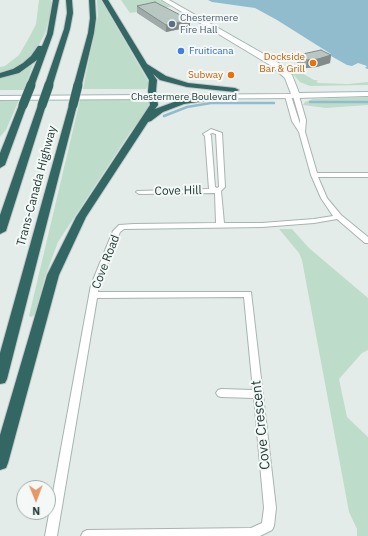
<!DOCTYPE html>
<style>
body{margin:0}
#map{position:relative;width:368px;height:536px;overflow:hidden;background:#e4ecea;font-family:"IBM Plex Sans",sans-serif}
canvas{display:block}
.north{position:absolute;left:16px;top:480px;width:40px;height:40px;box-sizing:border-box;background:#f4f9f7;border:1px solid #a1aeab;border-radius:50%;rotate:179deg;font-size:11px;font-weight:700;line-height:16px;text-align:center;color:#243d39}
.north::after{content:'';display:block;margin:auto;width:14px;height:18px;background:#e89766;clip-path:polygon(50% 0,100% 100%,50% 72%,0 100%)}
</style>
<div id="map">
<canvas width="368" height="536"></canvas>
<div class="north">N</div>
</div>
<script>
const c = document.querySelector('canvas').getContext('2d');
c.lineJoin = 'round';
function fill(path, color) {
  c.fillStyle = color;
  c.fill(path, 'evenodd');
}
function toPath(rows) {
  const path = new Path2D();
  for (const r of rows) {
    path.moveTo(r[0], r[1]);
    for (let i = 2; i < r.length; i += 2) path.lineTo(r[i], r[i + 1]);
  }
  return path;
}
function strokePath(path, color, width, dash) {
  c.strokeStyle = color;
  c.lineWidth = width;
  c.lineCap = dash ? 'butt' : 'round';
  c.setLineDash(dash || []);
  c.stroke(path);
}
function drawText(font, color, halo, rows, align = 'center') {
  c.font = font + ' "IBM Plex Sans",sans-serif';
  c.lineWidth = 4;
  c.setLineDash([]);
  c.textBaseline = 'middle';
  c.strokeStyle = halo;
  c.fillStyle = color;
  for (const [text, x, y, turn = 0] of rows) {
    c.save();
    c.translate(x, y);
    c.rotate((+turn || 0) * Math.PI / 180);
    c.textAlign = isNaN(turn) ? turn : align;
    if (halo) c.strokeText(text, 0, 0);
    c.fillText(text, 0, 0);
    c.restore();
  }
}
const green = toPath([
 [39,0,51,0,52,8,45,33,39,45,31,57,13,69,0,73,0,67,5,66,19,55,30,36,36,24],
 [97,0,101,0,149,83,146,89,83,89,98,15],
 [121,0,160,0,171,7,130,13],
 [33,64,24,90,0,90,0,78,23,71],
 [300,72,314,80,319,80,316,81,318,83,348,84,368,82,368,85,310,86,300,82,292,73],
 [368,97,368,105,326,108,303,105,305,102,313,99],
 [148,99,150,103,145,113,131,131,58,242,45,277,35,315,31,317,29,316,80,100],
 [19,100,6,130,0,137,0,101],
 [279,229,292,229,309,248,368,298,368,350,362,353,339,379,347,417,368,437,368,536,357,536,357,529,349,512,302,260,299,253]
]);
const water = toPath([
 [208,0,368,0,368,69,365,68,367,66,358,63,352,66,347,65,331,56,331,54,277,20,255,8,212,2]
]);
const stream = toPath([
 [310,102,368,102],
 [164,116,187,107,211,103,274,103]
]);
const street = toPath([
 [288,94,291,96,300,124,300,120,293,96,296,94,299,96,306,120,305,132,317,173,368,173,368,177,318,177,327,198,341,215,368,237,368,243,365,243,337,219,314,223,262,227,124,229,120,232,99,285,98,292,251,292,276,508,274,526,272,530,260,536,81,536,83,532,87,530,251,528,262,523,264,508,254,398,221,397,218,396,216,393,218,390,221,389,253,390,244,297,97,298,57,536,45,536,91,285,113,231,119,225,134,224,216,223,215,193,139,194,136,192,137,191,209,189,205,136,203,134,211,129,222,133,225,187,221,191,224,223,262,223,314,219,333,216,321,198,311,175,299,132,292,121,285,96,288,94],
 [212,133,216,134,219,187,217,188,215,187,211,136,210,134,212,133]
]);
const secondary = toPath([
 [162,0,169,0,276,61,292,75,299,93,368,92,368,96,296,98,0,100,0,96,291,94,285,78,270,65,162,0]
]);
const highway = toPath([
 [53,0,59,0,53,34,35,84,31,86,27,84,37,60,19,73,0,78,0,73,13,69,23,63,31,56,38,46,42,46,47,34,53,0],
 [66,0,72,0,73,13,70,29,53,84,49,86,45,84,64,29,67,13,66,0],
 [89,0,95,0,96,18,94,33,82,84,78,86,74,84,88,33,90,18,89,0],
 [102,0,108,0,147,64,166,76,188,83,235,88,239,90,235,92,187,87,160,80,153,74,157,80,156,91,158,105,155,109,182,99,227,94,231,96,227,98,184,104,163,112,151,121,148,122,86,217,59,275,8,463,6,468,0,470,0,435,47,275,76,217,150,105,148,91,149,80,102,0],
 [23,102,27,105,5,165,0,168,0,153,19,105,23,102],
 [42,102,46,105,6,231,0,234,0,215,38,105,42,102],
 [73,102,77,105,7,379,5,383,0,384,0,353,69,105,73,102]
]);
const highwayBridgeFar1 = toPath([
 [30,86,31,84],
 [48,86,49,84],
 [77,86,78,84]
]);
const highwayBridge = toPath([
 [23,105,31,85],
 [42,105,49,85],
 [73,105,78,85]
]);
const wall = toPath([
 [137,6,190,20,190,27,166,32,137,13],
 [298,55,331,55,330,63,317,67,306,68,297,63]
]);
const shadedWall = toPath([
 [190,20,190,27,166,32,166,25],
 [331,55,330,63,317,67,306,68,307,60]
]);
const building = toPath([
 [155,2,190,20,166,25,137,6,155,2],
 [321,50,331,55,318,59,307,60,298,55,321,50]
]);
const markers = [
 [172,24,4,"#5c6f8a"],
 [181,51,4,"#3f7fe0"],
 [313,63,4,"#e8710a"],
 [231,75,4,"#e8710a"]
];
const farServicenames = [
 ["Chestermere",180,18],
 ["Fire Hall",180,30]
];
const farShopnames = [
 ["Fruiticana",189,51]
];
const farFoodnames = [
 ["Dockside",305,57],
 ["Bar & Grill",305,69],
 ["Subway",223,75]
];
const farStreetnames = [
 ["Chestermere Boulevard",184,97]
];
const streetNames = [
 ["Trans-Canada Highway",37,186,-75],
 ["Cove Hill",178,191,-1],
 ["Cove Road",106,262,-69]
];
const nearStreetnames = [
 ["Cove Crescent",261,425,-96]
];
fill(green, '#bedcca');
fill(water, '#90bccd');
strokePath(stream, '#90bccd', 2.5);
strokePath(street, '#a7b4b1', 2);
strokePath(secondary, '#a3b7b3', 2);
strokePath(highway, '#c2c9c8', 2);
fill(street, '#fff');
fill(secondary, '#fff');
fill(highway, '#326763');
strokePath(highwayBridgeFar1, '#c2c9c8', 8, []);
strokePath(highwayBridge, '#c2c9c8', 10, []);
strokePath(highwayBridgeFar1, '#326763', 7);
strokePath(highwayBridge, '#326763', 9);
fill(wall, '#9faba8');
fill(shadedWall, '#828b88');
fill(building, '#b9c7c3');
strokePath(building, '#828b88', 1);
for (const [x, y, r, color] of markers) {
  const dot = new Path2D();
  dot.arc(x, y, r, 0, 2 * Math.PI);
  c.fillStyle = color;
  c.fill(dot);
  strokePath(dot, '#f4f9f7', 1.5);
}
drawText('10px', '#4e5e75', '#f4f9f7', farServicenames, 'left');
drawText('10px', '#366cbe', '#f4f9f7', farShopnames, 'left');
drawText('10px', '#c56008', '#f4f9f7', farFoodnames, 'right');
drawText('10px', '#243d39', '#f4f9f7', farStreetnames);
drawText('12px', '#243d39', '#f4f9f7', streetNames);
drawText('14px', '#243d39', '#f4f9f7', nearStreetnames);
</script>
